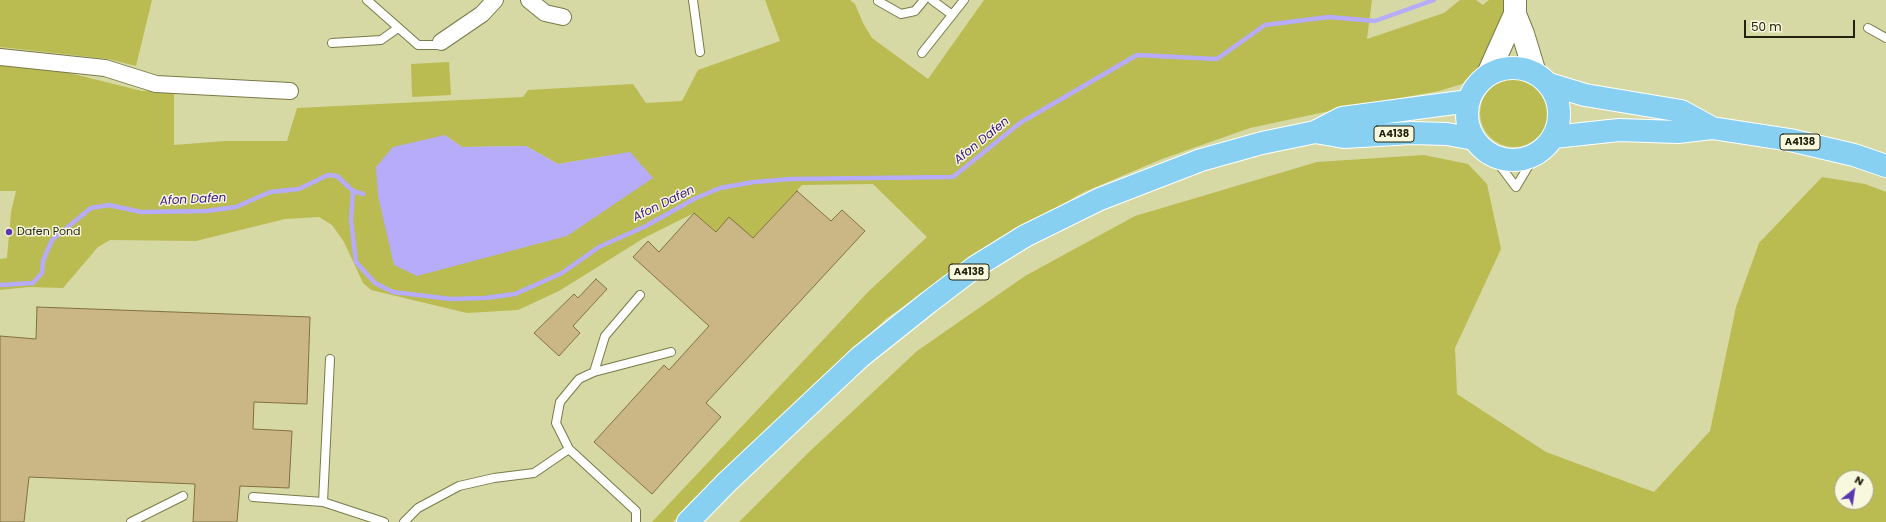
<!DOCTYPE html>
<style>
body{margin:0}
#map{position:relative;width:1886px;height:522px;overflow:hidden;background:#d7d9a4;font-family:Poppins,sans-serif}
canvas{display:block}
.north{position:absolute;left:1834px;top:470px;width:40px;height:40px;box-sizing:border-box;background:#f7f8dd;border:1px solid #a2a38a;border-radius:50%;rotate:30deg;font-size:11px;font-weight:700;line-height:16px;text-align:center;color:#22230e}
.north::after{content:'';display:block;margin:auto;width:14px;height:18px;background:#5938b0;clip-path:polygon(50% 0,100% 100%,50% 72%,0 100%)}
.scale{position:absolute;left:1744px;top:20px;width:111px;height:18px;box-sizing:border-box;border:2px solid #22230e;border-top:0;padding-left:5px;font-size:12px;line-height:14px;white-space:nowrap;color:#22230e;-webkit-text-stroke:3px #f7f8dd;paint-order:stroke}
</style>
<div id="map">
<canvas width="1886" height="522"></canvas>
<div class="north">N</div>
<div class="scale">50 m</div>
</div>
<script>
const c = document.querySelector('canvas').getContext('2d');
c.lineJoin = 'round';
function fill(path, color) {
  c.fillStyle = color;
  c.fill(path, 'evenodd');
}
function toPath(rows) {
  const path = new Path2D();
  for (const r of rows) {
    if (r.length === 3) {
      path.moveTo(r[0] + r[2], r[1]);
      path.arc(r[0], r[1], r[2], 0, 2 * Math.PI);
      continue;
    }
    path.moveTo(r[0], r[1]);
    for (let i = 2; i < r.length; i += 2) path.lineTo(r[i], r[i + 1]);
  }
  return path;
}
function strokePath(path, color, width, dash) {
  c.strokeStyle = color;
  c.lineWidth = width;
  c.lineCap = dash ? 'butt' : 'round';
  c.setLineDash(dash || []);
  c.stroke(path);
}
function drawText(font, color, halo, rows, align = 'center') {
  c.font = font + ' Poppins,sans-serif';
  c.lineWidth = 3;
  c.setLineDash([]);
  c.textBaseline = 'middle';
  c.strokeStyle = halo;
  c.fillStyle = color;
  for (const [text, x, y, turn = 0] of rows) {
    c.save();
    c.translate(x, y);
    c.rotate((+turn || 0) * Math.PI / 180);
    c.textAlign = isNaN(turn) ? turn : align;
    if (halo) c.strokeText(text, 0, 0);
    c.fillText(text, 0, 0);
    c.restore();
  }
}
const green = toPath([
 [0,0,152,0,136,66,108,59,0,47],
 [765,0,850,0,855,4,863,23,872,38,928,79,984,0,1372,0,1367,39,1444,13,1460,0,1476,0,1483,5,1489,0,1505,0,1503,27,1486,59,1462,84,1439,91,1339,109,1250,128,1162,159,1084,192,989,246,887,318,754,441,673,522,652,522,869,291,927,237,873,184,802,185,753,238,716,232,694,213,644,238,559,291,518,310,467,313,371,290,363,283,344,242,332,225,319,217,285,219,196,241,110,240,98,247,63,288,29,287,0,290,0,259,7,258,11,212,16,191,0,191,0,63,41,66,142,91,174,91,174,145,225,141,287,141,297,108,523,97,528,90,633,84,646,103,682,101,698,70,780,41],
 [445,135,462,147,526,146,558,164,629,152,378,196],
 [449,62,451,95,412,97,411,64],
 [1514,113,34],
 [1424,155,1468,164,1487,184,1501,249,1455,348,1457,394,1546,452,1654,492,1710,431,1736,307,1759,243,1822,177,1865,184,1886,192,1886,522,739,522,808,453,917,351,1025,276,1135,216,1317,162],
 [1842,478,1866,478,1866,502,1842,502]
]);
const water = toPath([
 [445,135,462,147,526,146,558,164,630,152,653,178,567,236,417,276,394,265,378,196,376,167,393,147]
]);
const stream = toPath([
 [353,191,351,220,356,262,375,283,393,292,451,299,485,298,515,294,562,273,599,247,646,226,694,199,720,188,754,182,791,179,953,177,1020,123,1137,55,1217,59,1265,25,1329,17,1375,21,1434,0],
 [353,191,363,194],
 [0,285,33,283,42,273,43,261,52,240,91,208,109,205,141,212,206,211,236,207,270,192,299,189,328,175,337,176,353,191]
]);
const building = toPath([
 [797,191,831,221,842,210,865,231,706,403,721,417,652,494,594,442,664,365,669,370,709,326,633,257,648,241,659,252,694,213,716,232,729,217,753,238,797,191],
 [596,279,607,289,573,326,580,333,559,356,534,333,574,294,578,298,596,279],
 [37,307,310,317,307,404,254,402,253,429,292,431,289,488,240,486,237,522,193,522,195,484,29,477,24,522,0,522,0,336,36,339,37,307]
]);
const lane = toPath([
 [367,0,418,45,436,45,441,42],
 [693,0,700,52],
 [932,0,951,14],
 [878,1,901,14,915,11,924,0],
 [1868,28,1886,38],
 [332,43,381,40,398,28],
 [922,53,964,0],
 [1492,155,1516,187,1535,155],
 [594,372,605,336,640,295],
 [253,497,323,502,384,522],
 [323,502,330,359],
 [131,522,183,496],
 [404,522,418,508,459,486,494,478,534,473,569,449],
 [636,522,636,511,569,449,556,423,560,402,579,379,594,372,671,352]
]);
const street = toPath([
 [529,0,545,13,563,17],
 [441,42,482,14,495,0],
 [0,57,105,68,156,84,290,91]
]);
const secondary = toPath([
 [1515,0,1515,14,1523,34,1535,73],
 [1488,74,1515,14]
]);
const highway = toPath([
 [1513,114,46],
 [1549,84,1585,95,1681,111,1712,128],
 [1315,132,1344,137,1411,133,1447,134,1474,139],
 [1554,137,1619,130,1678,132,1712,128,1790,140,1854,155,1886,166],
 [688,522,727,482,860,357,929,302,975,267,1025,236,1100,199,1201,160,1262,143,1315,132,1342,118,1469,101]
]);
const markers = [
 [9,232,4,"#5938b0"]
];
const shields = [
 [1394,134,40],
 [1800,142,40],
 [969,272,40]
];
const shieldNames = [
 ["A4138",1394,134],
 ["A4138",1800,142],
 ["A4138",969,272]
];
const poiNames = [
 ["Dafen Pond",17,232]
];
const waterNames = [
 ["Afon Dafen",982,141,-39],
 ["Afon Dafen",193,200,-3],
 ["Afon Dafen",664,204,-26]
];
fill(green, '#babb51');
fill(water, '#b6acfa');
strokePath(stream, '#b6acfa', 4.5);
fill(building, '#cab785');
strokePath(building, '#817040', 1);
strokePath(lane, '#797a49', 10);
strokePath(street, '#797a49', 18);
strokePath(secondary, '#797a49', 24);
strokePath(highway, '#fff', 24);
strokePath(lane, '#fff', 8);
strokePath(street, '#fff', 16);
strokePath(secondary, '#fff', 22);
strokePath(highway, '#88d0f2', 22);
for (const [x, y, r, color] of markers) {
  const dot = new Path2D();
  dot.arc(x, y, r, 0, 2 * Math.PI);
  c.fillStyle = color;
  c.fill(dot);
  strokePath(dot, '#f7f8dd', 1.5);
}
for (const [x, y, w] of shields) {
  const box = new Path2D();
  box.roundRect(x - w / 2, y - 8, w, 16, 3);
  c.fillStyle = '#f7f8dd';
  c.fill(box);
  strokePath(box, '#22230e', 1);
}
drawText('bold 10px', '#22230e', null, shieldNames);
drawText('11px', '#22230e', '#f7f8dd', poiNames, 'left');
drawText('italic 12px', '#3a1283', '#f7f8dd', waterNames);
</script>
